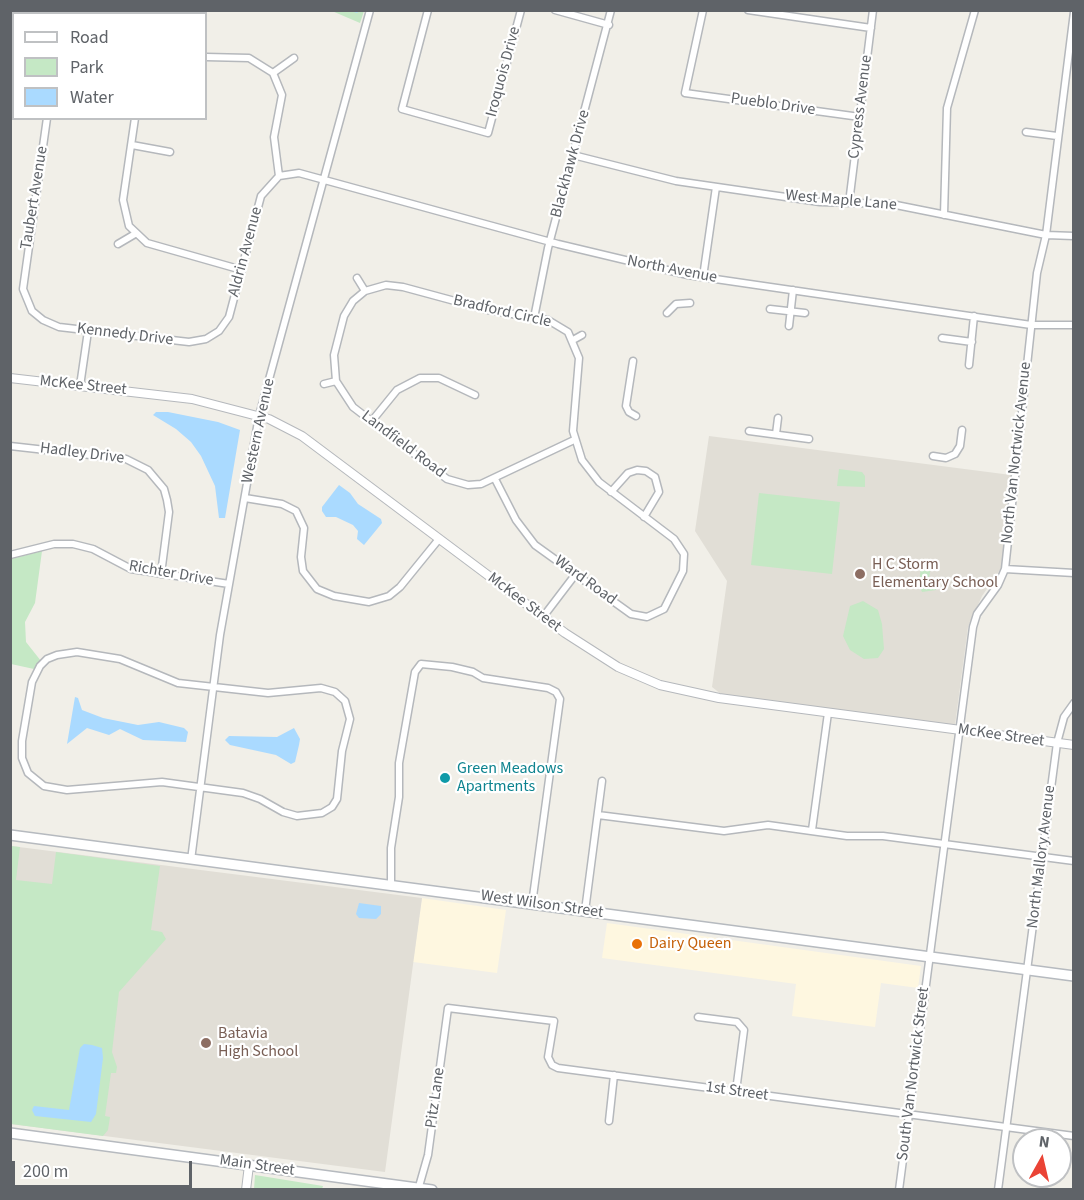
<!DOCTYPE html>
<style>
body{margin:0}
#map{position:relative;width:1084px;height:1200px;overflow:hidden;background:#f1efe8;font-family:"Source Sans 3",sans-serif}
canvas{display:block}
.frame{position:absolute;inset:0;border:12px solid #5f6368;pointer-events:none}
.legend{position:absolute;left:12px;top:12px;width:195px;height:108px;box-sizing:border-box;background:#fff;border:2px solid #bfc1c3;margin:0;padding:8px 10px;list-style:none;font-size:18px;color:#5f6368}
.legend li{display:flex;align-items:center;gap:12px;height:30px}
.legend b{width:30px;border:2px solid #bfc1c3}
.north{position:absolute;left:1012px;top:1128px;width:60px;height:60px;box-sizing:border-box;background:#fff;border:2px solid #bfc1c3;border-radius:50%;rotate:8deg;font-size:16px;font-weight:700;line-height:24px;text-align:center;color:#5f6368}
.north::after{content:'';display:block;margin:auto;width:21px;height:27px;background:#ea4335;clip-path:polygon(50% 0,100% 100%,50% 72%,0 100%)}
.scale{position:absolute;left:12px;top:1161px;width:180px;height:27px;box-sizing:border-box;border:3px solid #5f6368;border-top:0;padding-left:8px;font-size:18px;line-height:21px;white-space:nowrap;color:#5f6368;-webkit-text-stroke:4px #fff;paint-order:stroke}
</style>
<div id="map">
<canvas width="1084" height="1200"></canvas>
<div class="frame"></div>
<ul class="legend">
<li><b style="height:8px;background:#fff"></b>Road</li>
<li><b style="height:16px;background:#c5e8c5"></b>Park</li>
<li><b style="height:16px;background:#aadaff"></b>Water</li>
</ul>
<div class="north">N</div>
<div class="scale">200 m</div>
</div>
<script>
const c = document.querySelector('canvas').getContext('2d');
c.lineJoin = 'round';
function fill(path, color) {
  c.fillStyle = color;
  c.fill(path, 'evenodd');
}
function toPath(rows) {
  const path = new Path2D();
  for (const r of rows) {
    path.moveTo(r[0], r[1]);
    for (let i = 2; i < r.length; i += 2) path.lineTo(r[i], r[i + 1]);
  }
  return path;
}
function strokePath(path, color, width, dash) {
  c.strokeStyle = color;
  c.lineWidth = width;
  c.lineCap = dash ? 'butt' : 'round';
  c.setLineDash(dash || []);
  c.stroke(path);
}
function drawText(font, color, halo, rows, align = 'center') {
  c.font = font + ' "Source Sans 3",sans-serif';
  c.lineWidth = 4.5;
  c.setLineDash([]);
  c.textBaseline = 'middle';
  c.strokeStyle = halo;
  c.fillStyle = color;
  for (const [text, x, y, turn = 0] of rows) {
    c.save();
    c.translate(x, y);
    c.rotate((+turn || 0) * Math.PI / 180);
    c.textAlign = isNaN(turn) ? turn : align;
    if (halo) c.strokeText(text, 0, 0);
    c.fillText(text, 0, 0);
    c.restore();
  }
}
const commercial = toPath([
 [422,898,506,910,497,973,413,962],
 [607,923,921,966,918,988,881,983,875,1027,792,1016,796,984,602,958]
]);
const education = toPath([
 [709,436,1011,475,1002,567,982,596,968,627,955,725,721,694,712,687,727,581,695,531],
 [11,846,422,898,385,1172,11,1124]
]);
const green = toPath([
 [332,11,364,10,364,11,360,23],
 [839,469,862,472,865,476,865,487,837,486],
 [759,493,840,502,832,574,751,565],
 [42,551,35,603,25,622,26,642,41,661,34,669,11,664,11,559],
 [921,565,931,566,929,578,935,581,936,590,922,592,919,585],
 [863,601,878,610,882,624,884,649,878,658,864,659,850,650,843,636,850,606],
 [11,846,20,847,16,880,52,884,56,852,160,866,151,930,162,932,166,939,119,992,112,1052,117,1067,116,1073,111,1073,105,1116,110,1117,108,1130,103,1136,11,1124],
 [255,1175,323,1186,322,1189,254,1189]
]);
const water = toPath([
 [156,412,168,412,218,422,240,430,225,518,219,518,215,486,201,456,191,442,176,429,153,415],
 [339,485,350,493,358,504,381,519,382,523,364,545,357,539,358,531,353,525,336,517,326,517,322,511,322,507],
 [75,697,78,698,82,710,103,718,138,725,159,722,184,728,188,732,186,742,143,740,120,729,109,735,87,728,67,744],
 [294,728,300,739,299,745,295,762,291,764,276,755,230,745,225,740,229,736,277,737],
 [359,903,381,906,381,914,376,919,359,918,356,914],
 [92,1045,102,1048,103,1058,96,1114,91,1122,35,1116,32,1110,34,1106,69,1110,80,1048,84,1044]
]);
const stream = toPath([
 [349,10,357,12]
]);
const minor = toPath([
 [131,10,132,14],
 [428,10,402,109,488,133,521,10],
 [555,10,609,25],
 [703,10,685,93,860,117],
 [748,10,871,28],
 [66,14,67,10],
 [206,57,249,58,273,73,282,95,274,137,279,176],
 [273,73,294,58],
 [47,118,23,289,32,311,43,320,59,327,189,342,206,339,219,331,229,317,261,196,279,176,299,173,558,244,688,275,1031,325,1074,325],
 [135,118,123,200,129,226,147,243,242,270],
 [1026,132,1057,136],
 [132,145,170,152],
 [573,155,676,181,820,202,891,204,1046,235,1074,236],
 [849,203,873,10],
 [944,215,947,108,975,10],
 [118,244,135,234],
 [703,277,716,187],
 [357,278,365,291],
 [770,309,805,313],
 [667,313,676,304,690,303],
 [534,318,548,248,611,10],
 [789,326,793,290],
 [942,338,972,342],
 [573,340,582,335],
 [633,361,626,406,629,412,636,416],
 [969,365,974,316],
 [324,384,336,381],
 [80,386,88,331],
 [371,422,397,390,420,378,439,378,475,395],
 [749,431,809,439],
 [776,434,778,418],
 [10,446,126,459,148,470,164,489,167,500,169,512,161,574],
 [933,456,946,458,955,454,960,446,962,430],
 [495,479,516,520,535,545,631,614,647,617,664,609,683,571,684,554,674,539,599,482,582,460,573,431,579,358,568,332,548,320,488,310,403,287,386,285,365,291,353,301,344,316,334,355,336,381,353,407,447,479,468,485,481,484,574,440],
 [611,492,628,473,637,470,646,471,655,477,659,492,644,517],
 [245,498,282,504,296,511,304,528,301,557,303,571,317,589,334,596,369,602,389,596,400,587,439,539],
 [10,555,54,544,73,544,93,549,131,569,229,584],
 [1005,569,1074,573],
 [543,617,575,575],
 [77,652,120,659,178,683,268,693,321,688,335,692,345,701,350,719,342,751,337,799,332,807,322,813,297,816,283,812,260,799,243,793,162,782,67,790,44,786,28,773,22,758,22,741,32,682,40,666,47,659,57,655,77,652],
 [598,815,724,831,768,825,847,836,883,836,1074,861],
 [812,830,828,713],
 [191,860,220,635,259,416,370,10],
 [391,885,391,848,399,797,399,763,415,672,421,664,452,667,473,672,483,678,548,688,556,692,560,699,532,904],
 [585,911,602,781],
 [698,1017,737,1022,744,1030,736,1091],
 [609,1121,614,1075],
 [418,1190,428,1155,448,1008,554,1021,548,1057,552,1065,558,1068,1074,1136],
 [899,1190,973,627,977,614,998,585,1005,569,1037,273,1046,235,1074,12],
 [998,1190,1057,743,1064,717,1074,703]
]);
const tertiary = toPath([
 [10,378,192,399,269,419,302,436,565,633,618,667,660,685,719,698,1074,745],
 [246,1190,249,1165]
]);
const secondary = toPath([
 [10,835,1074,976],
 [10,1133,432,1190]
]);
const markers = [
 [860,574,6,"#8d6e63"],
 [445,778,6,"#0f9aa8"],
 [637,944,6,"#e8710a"],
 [206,1043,6,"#8d6e63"]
];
const streetNames = [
 ["Iroquois Drive",504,72,-75],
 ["Pueblo Drive",773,105,8],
 ["Cypress Avenue",861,107,-83],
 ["Blackhawk Drive",571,164,-75],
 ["Taubert Avenue",35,198,-81],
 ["West Maple Lane",841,201,5],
 ["Aldrin Avenue",246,252,-75],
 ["North Avenue",672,270,11],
 ["Bradford Circle",502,312,13],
 ["Kennedy Drive",125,335,7],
 ["McKee Street",83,386,6],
 ["Western Avenue",259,431,-78],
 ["Landfield Road",403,445,37],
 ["North Van Nortwick Avenue",1017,453,-84],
 ["Hadley Drive",82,454,7],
 ["Richter Drive",171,574,10],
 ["Ward Road",585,581,36],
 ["McKee Street",524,603,37],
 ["McKee Street",1001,736,8],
 ["North Mallory Avenue",1042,857,-83],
 ["West Wilson Street",542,905,8],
 ["South Van Nortwick Street",914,1074,-83],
 ["1st Street",737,1092,8],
 ["Pitz Lane",436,1098,-82],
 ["Main Street",257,1166,8]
];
const educationNames = [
 ["H C Storm",872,565],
 ["Elementary School",872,583],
 ["Batavia",218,1034],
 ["High School",218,1052]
];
const cultureNames = [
 ["Green Meadows",457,769],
 ["Apartments",457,787]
];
const foodNames = [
 ["Dairy Queen",649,944]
];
fill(commercial, '#fef7e0');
fill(education, '#e1ded6');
fill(green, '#c5e8c5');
fill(water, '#aadaff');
strokePath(stream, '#aadaff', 1.5);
strokePath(minor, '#b5b8bc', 9);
strokePath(tertiary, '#b5b8bc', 10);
strokePath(secondary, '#b6babf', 12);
strokePath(minor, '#fff', 6);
strokePath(tertiary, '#fff', 8);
strokePath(secondary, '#fff', 9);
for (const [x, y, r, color] of markers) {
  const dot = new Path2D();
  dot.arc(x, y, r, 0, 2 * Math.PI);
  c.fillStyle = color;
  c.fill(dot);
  strokePath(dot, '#fff', 2);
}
drawText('16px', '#5f6368', '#fff', streetNames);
drawText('16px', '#785e54', '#fff', educationNames, 'left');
drawText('16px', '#0d838f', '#fff', cultureNames, 'left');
drawText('16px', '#c56008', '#fff', foodNames, 'left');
</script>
